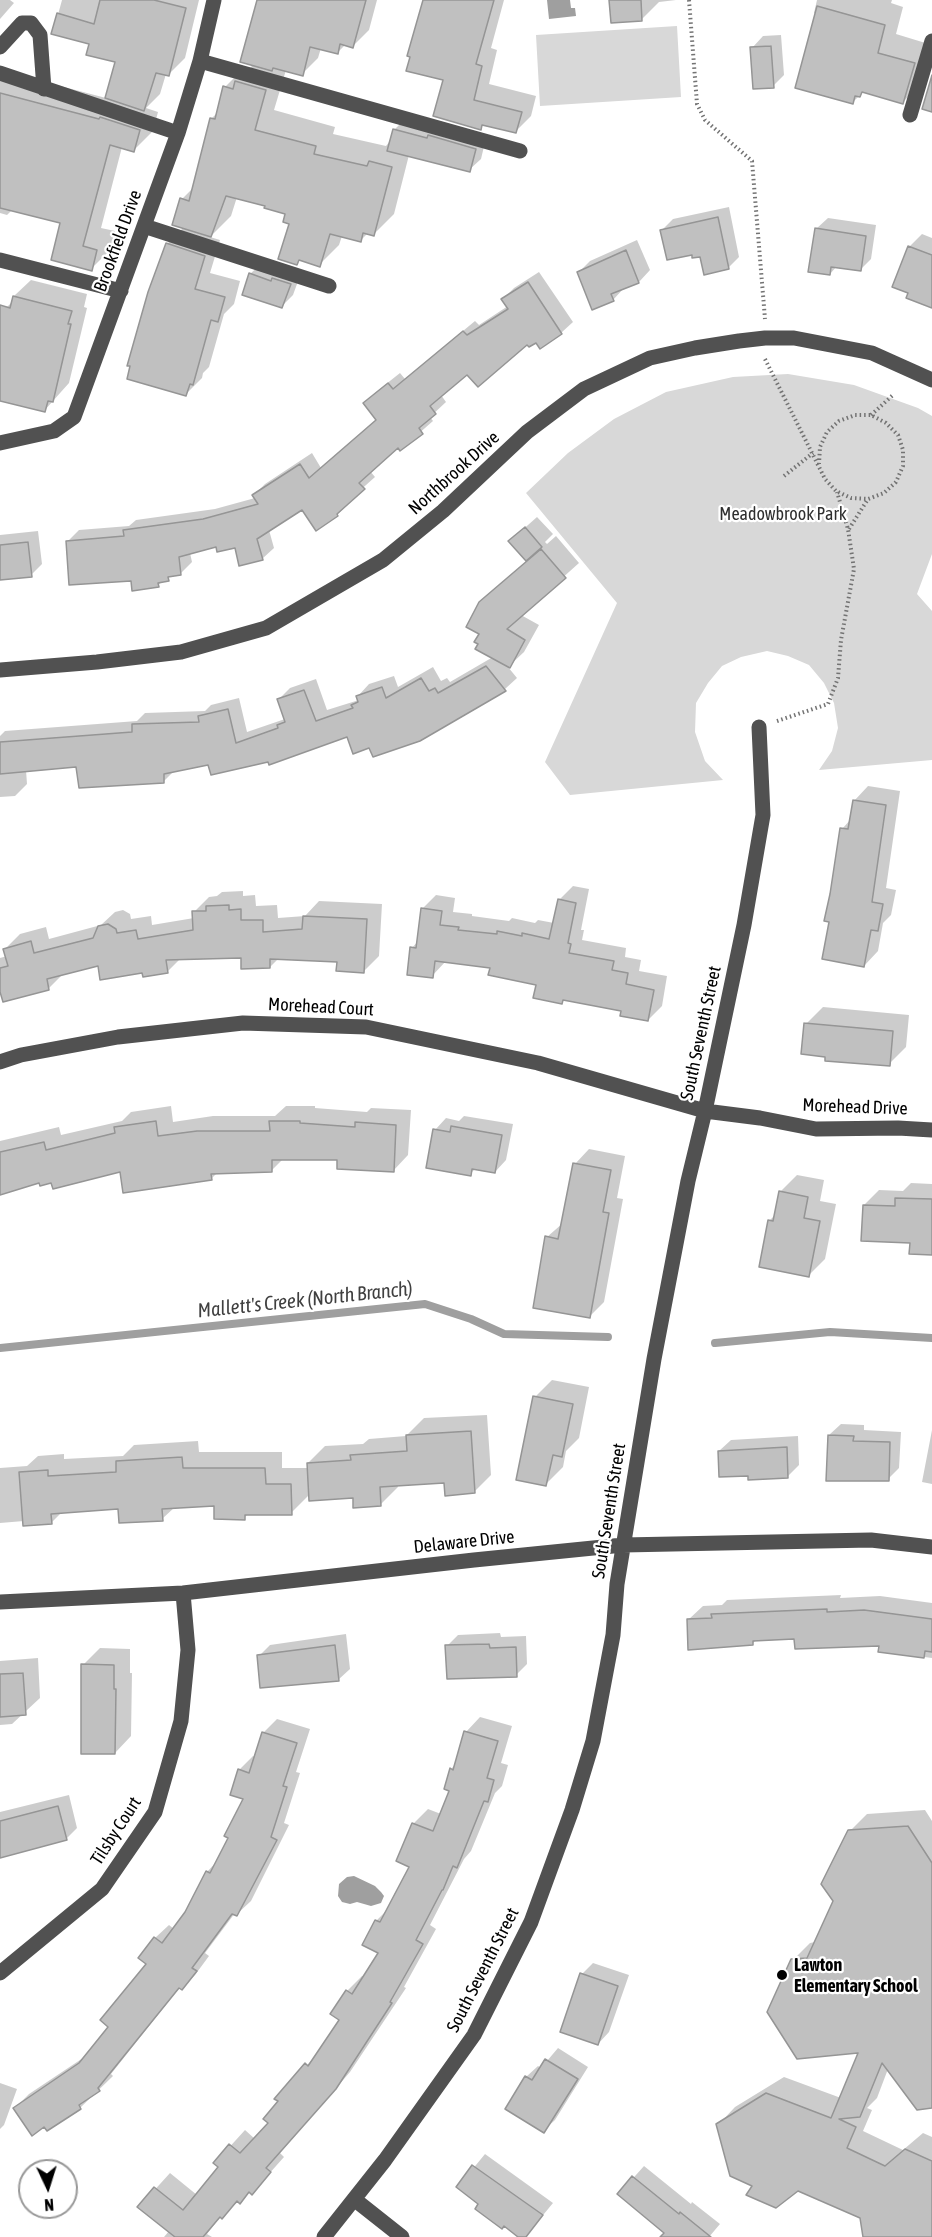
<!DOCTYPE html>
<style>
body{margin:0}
#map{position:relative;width:932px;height:2237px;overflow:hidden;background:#fff;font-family:"Asap Condensed",sans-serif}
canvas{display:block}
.north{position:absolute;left:18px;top:2159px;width:60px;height:60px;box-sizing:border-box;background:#fff;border:2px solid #999;border-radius:50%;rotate:176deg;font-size:16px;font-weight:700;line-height:24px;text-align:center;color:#000}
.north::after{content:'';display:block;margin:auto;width:21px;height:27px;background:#000;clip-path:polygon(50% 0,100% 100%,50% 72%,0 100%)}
</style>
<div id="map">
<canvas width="932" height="2237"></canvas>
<div class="north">N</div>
</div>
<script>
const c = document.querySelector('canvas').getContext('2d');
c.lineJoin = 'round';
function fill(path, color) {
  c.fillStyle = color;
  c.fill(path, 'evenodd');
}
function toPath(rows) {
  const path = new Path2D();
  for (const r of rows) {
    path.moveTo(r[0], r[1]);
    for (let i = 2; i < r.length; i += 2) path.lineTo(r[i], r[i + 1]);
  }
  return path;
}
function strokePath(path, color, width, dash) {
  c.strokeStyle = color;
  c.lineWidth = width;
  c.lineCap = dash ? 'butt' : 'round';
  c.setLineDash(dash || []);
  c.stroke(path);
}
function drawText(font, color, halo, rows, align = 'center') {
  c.font = font + ' "Asap Condensed",sans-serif';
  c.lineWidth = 4.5;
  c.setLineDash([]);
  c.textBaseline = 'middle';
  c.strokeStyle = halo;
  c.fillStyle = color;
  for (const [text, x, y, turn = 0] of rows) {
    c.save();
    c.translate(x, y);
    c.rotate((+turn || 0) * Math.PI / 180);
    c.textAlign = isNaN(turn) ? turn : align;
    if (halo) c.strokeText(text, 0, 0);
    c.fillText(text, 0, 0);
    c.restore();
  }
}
const green = toPath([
 [677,26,681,97,540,106,536,35],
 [788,374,854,385,918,408,932,416,932,554,917,594,932,611,932,760,819,770,832,751,838,728,834,703,824,683,809,665,788,656,767,651,741,657,722,666,708,683,696,703,695,732,705,761,723,780,570,795,545,762,617,603,526,493,568,453,614,419,666,392,733,377]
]);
const water = toPath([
 [547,0,570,0,571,8,575,8,576,16,549,19],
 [354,1876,375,1886,381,1892,384,1896,381,1903,371,1906,357,1902,350,1904,342,1902,338,1896,339,1884,347,1877]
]);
const shadow = toPath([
 [0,0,10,0,14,3,0,19],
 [62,0,199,0,185,58,169,74,166,74,160,94,146,108,158,112,153,131,134,150,122,147,101,228,115,231,110,250,91,269,62,222,13,209,7,215,0,213,0,79,7,72,106,98,117,61,91,43,53,33],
 [258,0,377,0,369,30,353,46,346,44,337,53,321,48,318,58,302,74,286,70,274,110,335,127,333,134,386,146,390,141,394,130,405,119,486,138,481,159,469,170,409,155,394,214,374,234,368,233,360,241,342,236,339,245,319,265,301,259,296,264,291,222,286,213,267,205,237,197,231,216,210,237,220,240,210,273,240,281,234,304,224,314,209,367,203,373,202,378,186,394,167,244,184,227,182,199,194,187,212,118,218,112,225,87,245,67,250,68,254,64],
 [425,0,504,0,491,48,497,50,489,84,536,96,531,116,516,131,485,124,480,128,444,79],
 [611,0,676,0,659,2,641,20],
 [817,0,892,0,891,3,903,7,896,34,932,45,921,84,903,102,864,91,852,103,817,14,814,13],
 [781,35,784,75,773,86,752,48,763,36],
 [729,207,739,257,728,268,702,255,693,253,662,230,673,219],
 [828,218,876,225,871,259,860,270,837,266,830,274,816,229],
 [922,234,932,238,932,306,909,247],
 [637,240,650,270,639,282,624,288,613,300,579,272,590,261],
 [262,263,301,273,293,295,282,306,250,274],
 [539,272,573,322,561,333,540,347,536,341,528,343,467,373,441,395,446,402,430,417,433,421,401,449,398,446,370,471,375,477,347,502,348,504,337,515,303,508,269,530,274,548,262,559,236,546,217,546,190,553,192,562,181,573,173,574,158,585,132,579,68,541,79,530,129,526,136,520,215,509,255,498,254,495,265,484,312,453,321,468,377,419,365,403,376,392,400,373,405,379,475,321,479,325,508,306,503,299,514,288],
 [31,280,87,294,84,307,87,308,69,383,44,411,0,400,0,333,7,307,13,301,14,296],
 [537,517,553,534,545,542,547,544,556,536,579,563,521,615,539,625,524,652,508,667,517,678,505,689,419,739,370,746,348,735,269,761,209,763,175,770,164,781,78,765,26,770,27,784,15,796,0,797,0,736,5,731,137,721,145,713,205,711,211,705,239,698,247,732,285,719,278,700,290,688,316,679,327,710,359,700,358,696,369,684,394,676,398,687,433,667,441,681,447,678,450,682,493,657,496,588,527,561,510,541],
 [38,531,42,564,31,575,0,578,0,535],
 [868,786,900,791,886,888,896,890,891,915,883,923,878,951,864,966,831,921,842,829,851,819,854,801],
 [573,886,589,889,581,930,584,930,582,940,626,948,625,957,641,960,639,971,667,976,662,1006,648,1020,622,1010,565,999,562,1002,538,984,491,966,446,961,432,976,412,948,418,941,422,909,436,895,455,898,453,912,472,914,472,916,509,921,512,918,535,923,538,920,554,923,559,900],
 [243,891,243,896,255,895,256,906,277,905,278,918,305,916,319,901,382,904,379,956,364,971,338,961,279,958,270,967,242,956,181,958,167,972,143,971,99,964,63,974,48,989,0,994,0,958,7,956,5,949,20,934,46,927,49,939,101,925,115,912,123,910,130,914,131,919,151,916,152,925,194,918,194,912,209,897,217,896,222,892],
 [823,1007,909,1015,906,1047,889,1064,827,1056,806,1024],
 [171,1106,173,1122,213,1116,275,1116,286,1106,315,1106,315,1108,367,1112,371,1108,411,1110,408,1155,393,1171,339,1159,284,1158,272,1170,218,1172,211,1179,122,1171,52,1182,40,1181,0,1194,0,1141,59,1127,61,1135,122,1121,131,1112],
 [464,1116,513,1124,506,1160,495,1172,476,1168,470,1174,435,1130,446,1118,459,1121],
 [589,1149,625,1156,617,1198,623,1199,604,1302,590,1316,547,1237,563,1223,575,1164],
 [797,1175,824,1180,820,1201,836,1204,825,1259,808,1276,769,1221,776,1214,780,1192],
 [911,1183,932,1184,932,1254,912,1242,864,1205,879,1190,903,1191],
 [552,1380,589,1387,579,1438,566,1451,563,1467,546,1484,535,1397],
 [487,1415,491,1475,474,1492,446,1481,397,1484,398,1487,381,1504,354,1496,310,1494,291,1513,248,1514,244,1518,215,1505,175,1507,162,1519,120,1507,63,1511,51,1523,24,1521,0,1523,0,1468,27,1466,38,1456,64,1454,64,1459,123,1456,134,1445,198,1441,199,1452,282,1452,282,1468,309,1468,308,1463,325,1446,363,1444,369,1439,406,1436,424,1418],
 [841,1424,864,1425,864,1430,901,1432,899,1468,888,1479,829,1435],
 [932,1430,932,1484,922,1482],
 [798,1436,799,1465,788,1476,749,1474,719,1451,731,1440],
 [841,1595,840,1598,880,1596,932,1603,932,1658,879,1651,880,1644,796,1638,757,1639,752,1644,688,1620,703,1606,722,1605,727,1600],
 [500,1633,501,1637,526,1636,527,1664,516,1675,447,1646,458,1635],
 [346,1634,350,1669,338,1680,259,1656,270,1645],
 [100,1648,130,1649,130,1673,132,1673,131,1736,115,1753,83,1665],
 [0,1658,0,1661,38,1658,40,1698,12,1724,0,1725],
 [480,1717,512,1726,501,1763,508,1765,502,1786,495,1793,471,1851,464,1859,430,1925,436,1929,404,1987,406,1988,350,2072,280,2153,284,2157,252,2193,251,2191,221,2216,207,2234,212,2237,164,2237,169,2231,140,2206,170,2173,197,2195,220,2167,215,2163,245,2130,255,2139,270,2123,280,2101,276,2099,322,2049,341,2020,347,1991,362,1976,364,1978,380,1953,364,1945,376,1921,390,1907,411,1866,413,1824,428,1809,441,1814,451,1790,451,1769,456,1764,466,1732],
 [277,1719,310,1729,296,1772,300,1773,284,1823,289,1825,251,1901,237,1914,235,1913,205,1953,209,1956,195,1975,182,1988,180,1987,111,2074,113,2076,80,2108,15,2108,29,2094,89,2054,110,2026,148,1963,155,1938,169,1925,174,1929,186,1913,207,1872,218,1860,230,1837,245,1798,239,1770,253,1756,256,1757,263,1733],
 [69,1795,77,1828,66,1839,0,1858,0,1812],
 [925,1810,932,1821,932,2107,888,2069,877,2098,867,2108,872,2110,863,2131,903,2150,923,2133,932,2137,932,2237,865,2237,861,2216,798,2189,754,2185,718,2125,735,2107,784,2077,841,2098,861,2051,793,1960,810,1943,815,1942,834,1900,850,1831,867,1814],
 [593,1963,629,1975,609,2032,598,2044,582,1974],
 [558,2048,588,2067,555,2120,543,2131,526,2077,538,2066,541,2068],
 [0,2083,17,2089,4,2125,0,2129],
 [485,2154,553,2203,525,2237,521,2237,504,2225,458,2187],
 [644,2166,691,2204,692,2202,720,2224,709,2237,662,2237,666,2233,619,2194]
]);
const stream = toPath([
 [715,1343,830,1332,932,1338],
 [0,1348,425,1304,471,1319,504,1334,608,1337]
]);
const building = toPath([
 [100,0,154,0,186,8,169,76,156,73,144,111,105,98,115,62,86,55,89,44,51,34,57,13,94,24,100,0],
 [257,0,366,0,353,48,340,44,338,54,310,47,303,76,273,68,272,71,240,62,257,0],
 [423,0,494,0,476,64,482,66,474,100,522,112,516,133,482,125,481,130,433,116,443,80,406,71,410,57,407,56,423,0],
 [609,0,641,0,642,21,611,23,609,0],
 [817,6,885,25,878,53,915,63,903,104,862,92,860,97,855,96,853,104,795,88,817,6],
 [771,46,774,88,753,89,750,47,771,46],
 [932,75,932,112,922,109,932,75],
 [235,81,266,90,255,130,316,146,314,154,367,166,369,161,392,167,374,236,363,233,361,242,330,234,320,267,299,260,297,265,278,259,289,224,283,222,285,214,264,208,265,206,226,196,211,237,172,225,180,198,189,201,210,118,215,119,223,86,233,89,235,81],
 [0,93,99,119,100,117,140,130,134,152,110,145,83,246,97,250,92,271,51,260,60,223,0,208,0,93],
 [393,129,427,138,428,135,476,149,470,172,387,151,393,129],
 [718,217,729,269,704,275,700,257,692,258,692,255,667,260,660,230,718,217],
 [815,228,866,236,861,271,831,267,830,275,808,272,815,228],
 [166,243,205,256,195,289,225,297,218,322,211,320,193,385,190,384,186,396,127,379,130,366,127,366,148,292,166,243],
 [908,246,932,255,932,308,906,298,908,293,892,287,908,246],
 [626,250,639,283,611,294,614,301,592,310,577,272,626,250],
 [249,273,271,281,272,278,291,284,282,308,242,295,249,273],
 [528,282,562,334,540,349,536,343,529,347,527,345,478,387,467,375,430,406,436,414,419,428,423,434,400,451,398,448,359,483,365,489,337,514,338,516,316,531,302,510,257,539,263,560,239,566,235,548,217,552,216,547,179,557,181,575,168,577,169,581,158,583,159,587,132,591,131,581,69,585,66,541,124,536,123,530,203,519,258,504,252,495,300,464,309,478,376,420,363,403,388,383,393,389,463,331,467,335,508,309,501,299,528,282],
 [13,296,72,311,68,324,71,324,53,402,48,401,45,412,0,401,0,305,10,308,13,296],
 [525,527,542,547,526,561,508,541,525,527],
 [28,542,32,577,0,580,0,545,28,542],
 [541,549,566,578,507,629,525,640,510,668,475,649,478,644,474,642,479,634,466,627,479,602,541,549],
 [486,666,506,691,420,741,373,757,369,748,353,754,347,737,269,765,268,762,211,775,208,765,164,774,164,783,79,788,76,767,0,774,0,742,132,732,132,724,199,722,198,716,228,709,236,743,278,728,277,725,285,722,277,699,304,690,316,721,353,708,351,705,358,702,356,696,382,687,386,698,421,678,429,691,435,688,438,693,486,666],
 [853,800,886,805,872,902,883,904,878,931,871,930,864,967,822,959,829,922,824,921,830,894,840,828,848,829,853,800],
 [558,899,576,903,568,943,571,944,569,953,614,961,612,970,628,973,626,984,654,990,648,1021,620,1016,621,1011,563,1000,562,1004,533,998,536,985,488,975,490,968,435,961,433,978,407,975,410,947,416,948,421,908,442,911,440,925,459,927,458,930,497,934,497,931,522,936,522,933,549,939,558,899],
 [229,905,229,910,241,909,241,920,263,920,263,932,302,929,303,916,367,919,364,973,336,971,337,962,270,959,270,968,241,969,241,958,166,960,168,973,143,977,142,973,100,980,98,966,47,979,49,990,3,1002,0,992,0,968,8,966,3,949,31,941,34,953,93,938,98,926,108,924,116,929,117,933,136,930,138,939,193,930,192,911,206,911,206,906,229,905],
 [804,1023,893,1031,890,1066,825,1061,825,1057,801,1054,804,1023],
 [156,1121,158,1136,197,1131,270,1131,269,1121,300,1121,300,1123,355,1127,355,1122,396,1125,394,1172,337,1169,337,1160,272,1160,272,1172,211,1174,212,1180,123,1193,120,1172,53,1189,51,1183,40,1186,39,1183,0,1195,0,1152,44,1142,46,1150,115,1133,114,1127,156,1121],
 [451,1126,502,1135,495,1173,472,1169,471,1176,426,1168,433,1129,450,1132,451,1126],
 [573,1163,611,1170,603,1212,609,1213,590,1318,533,1308,545,1236,558,1239,573,1163],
 [779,1191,808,1197,804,1218,820,1221,809,1277,759,1267,768,1220,773,1221,779,1191],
 [895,1198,932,1199,932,1255,909,1254,910,1243,861,1241,863,1205,895,1206,895,1198],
 [533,1396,573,1404,562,1457,553,1455,546,1486,516,1480,533,1396],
 [471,1431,475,1493,445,1496,444,1483,380,1487,381,1506,353,1508,353,1498,309,1501,307,1463,351,1460,350,1455,407,1451,406,1435,471,1431],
 [828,1435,854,1436,853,1441,890,1442,889,1481,826,1481,828,1435],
 [787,1447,788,1478,748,1480,748,1476,719,1477,718,1451,787,1447],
 [182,1457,183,1468,265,1468,266,1484,291,1484,292,1515,245,1515,245,1520,214,1519,214,1506,162,1509,163,1521,119,1523,118,1509,51,1514,52,1524,23,1526,19,1472,48,1470,48,1476,116,1472,116,1461,182,1457],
 [827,1609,827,1612,864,1610,932,1619,932,1652,925,1651,924,1658,878,1652,879,1646,795,1649,794,1639,753,1641,753,1645,688,1650,687,1619,712,1618,711,1614,827,1609],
 [489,1644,490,1648,516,1647,517,1677,447,1679,445,1645,489,1644],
 [335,1645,339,1681,260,1688,257,1655,335,1645],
 [81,1664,114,1665,114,1689,116,1689,115,1754,81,1754,81,1664],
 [23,1673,26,1715,0,1717,0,1674,23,1673],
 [464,1731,498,1741,487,1778,494,1780,488,1802,484,1801,457,1868,453,1866,443,1890,442,1890,416,1940,423,1944,390,2002,392,2003,336,2089,266,2168,271,2172,252,2195,249,2192,240,2204,237,2201,222,2219,220,2217,203,2237,175,2237,137,2207,154,2187,183,2210,218,2167,213,2163,229,2144,240,2153,268,2123,263,2119,278,2101,274,2099,305,2063,308,2066,339,2020,330,2014,346,1990,352,1994,378,1953,362,1945,375,1920,380,1922,409,1867,396,1861,412,1823,433,1831,449,1791,444,1789,450,1768,453,1770,464,1731],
 [262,1732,297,1743,283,1786,287,1787,271,1837,277,1840,237,1916,232,1914,192,1968,197,1971,182,1990,179,1988,98,2088,100,2091,79,2105,81,2109,47,2131,44,2127,32,2136,13,2108,79,2063,108,2027,100,2020,146,1964,138,1958,154,1937,162,1943,185,1912,206,1871,210,1873,228,1838,224,1836,243,1799,230,1795,238,1769,249,1773,262,1732],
 [58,1806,67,1840,0,1858,0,1821,58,1806],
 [908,1826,932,1863,932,2108,917,2110,882,2063,860,2117,839,2119,856,2127,847,2148,885,2166,905,2149,932,2161,932,2237,863,2237,860,2218,798,2191,776,2208,746,2195,752,2186,730,2176,716,2124,766,2093,831,2118,858,2053,797,2059,767,2012,791,1959,807,1958,833,1901,821,1884,848,1830,908,1826],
 [580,1973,618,1986,598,2045,560,2032,580,1973],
 [545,2059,578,2079,544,2133,505,2109,525,2076,532,2080,545,2059],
 [472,2165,543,2215,526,2237,518,2237,504,2226,502,2229,475,2209,478,2204,456,2187,472,2165],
 [632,2176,679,2214,680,2212,711,2237,660,2237,664,2233,617,2194,632,2176]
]);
const path = toPath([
 [689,0,697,104,705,120,752,161,765,319],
 [765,359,825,479,836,491,851,498,868,499,884,493,896,482,903,466,903,450,898,435,886,423,871,415,855,415,839,421,827,432,820,447,819,464],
 [871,415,893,395],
 [784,476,813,453],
 [849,529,868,499],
 [777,721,828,704,838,678,841,640,854,569,848,529,837,492]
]);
const minor = toPath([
 [0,47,22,23,31,23,40,35,44,89],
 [200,61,520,151],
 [0,73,178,133],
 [910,115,932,41],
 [144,226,329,286],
 [0,260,121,291],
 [0,443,54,431,74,417,178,133,200,61,214,0],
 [0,670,97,662,181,652,266,628,383,560,443,511,527,432,584,389,650,358,695,348,739,341,765,338,794,338,872,353,932,380],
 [0,1062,21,1055,118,1037,243,1023,366,1027,538,1063,705,1111,760,1118,816,1129,898,1128,932,1130],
 [0,1602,183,1593,474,1560,623,1545,871,1540,932,1547],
 [0,1973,102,1889,155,1812,181,1721,188,1650,183,1593],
 [354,2199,402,2237],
 [324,2237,385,2160,474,2035,531,1922,572,1810,593,1741,613,1635,617,1584,654,1359,688,1181,705,1111,744,925,763,815,759,727]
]);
const markers = [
 [782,1975,6,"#000"]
];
const streetNames = [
 ["Brookfield Drive",118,241,-70],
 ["Northbrook Drive",454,473,-42],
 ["Morehead Court",321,1007,3],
 ["South Seventh Street",701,1033,-78],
 ["Morehead Drive",855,1107,2],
 ["South Seventh Street",609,1511,-81],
 ["Delaware Drive",464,1542,-6],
 ["Tilsby Court",116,1831,-57],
 ["South Seventh Street",483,1970,-63]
];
const parkNames = [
 ["Meadowbrook Park",783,514]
];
const poiNames = [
 ["Lawton",794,1965],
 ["Elementary School",794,1986]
];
const waterNames = [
 ["Mallett's Creek (North Branch)",305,1300,-6]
];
fill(green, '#d8d8d8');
fill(water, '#9f9f9f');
fill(shadow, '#0003');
strokePath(stream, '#9f9f9f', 8);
fill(building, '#c0c0c0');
strokePath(building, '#959595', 1.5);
strokePath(path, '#737373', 4, [1.5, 3]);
strokePath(minor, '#515151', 15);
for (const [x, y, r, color] of markers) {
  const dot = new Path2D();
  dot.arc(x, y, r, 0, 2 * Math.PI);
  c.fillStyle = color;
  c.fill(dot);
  strokePath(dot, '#fff', 2);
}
drawText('18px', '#000', '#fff', streetNames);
drawText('18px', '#2f2f2f', '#fff', parkNames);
drawText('bold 18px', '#000', '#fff', poiNames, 'left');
drawText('italic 20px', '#404040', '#fff', waterNames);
</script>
